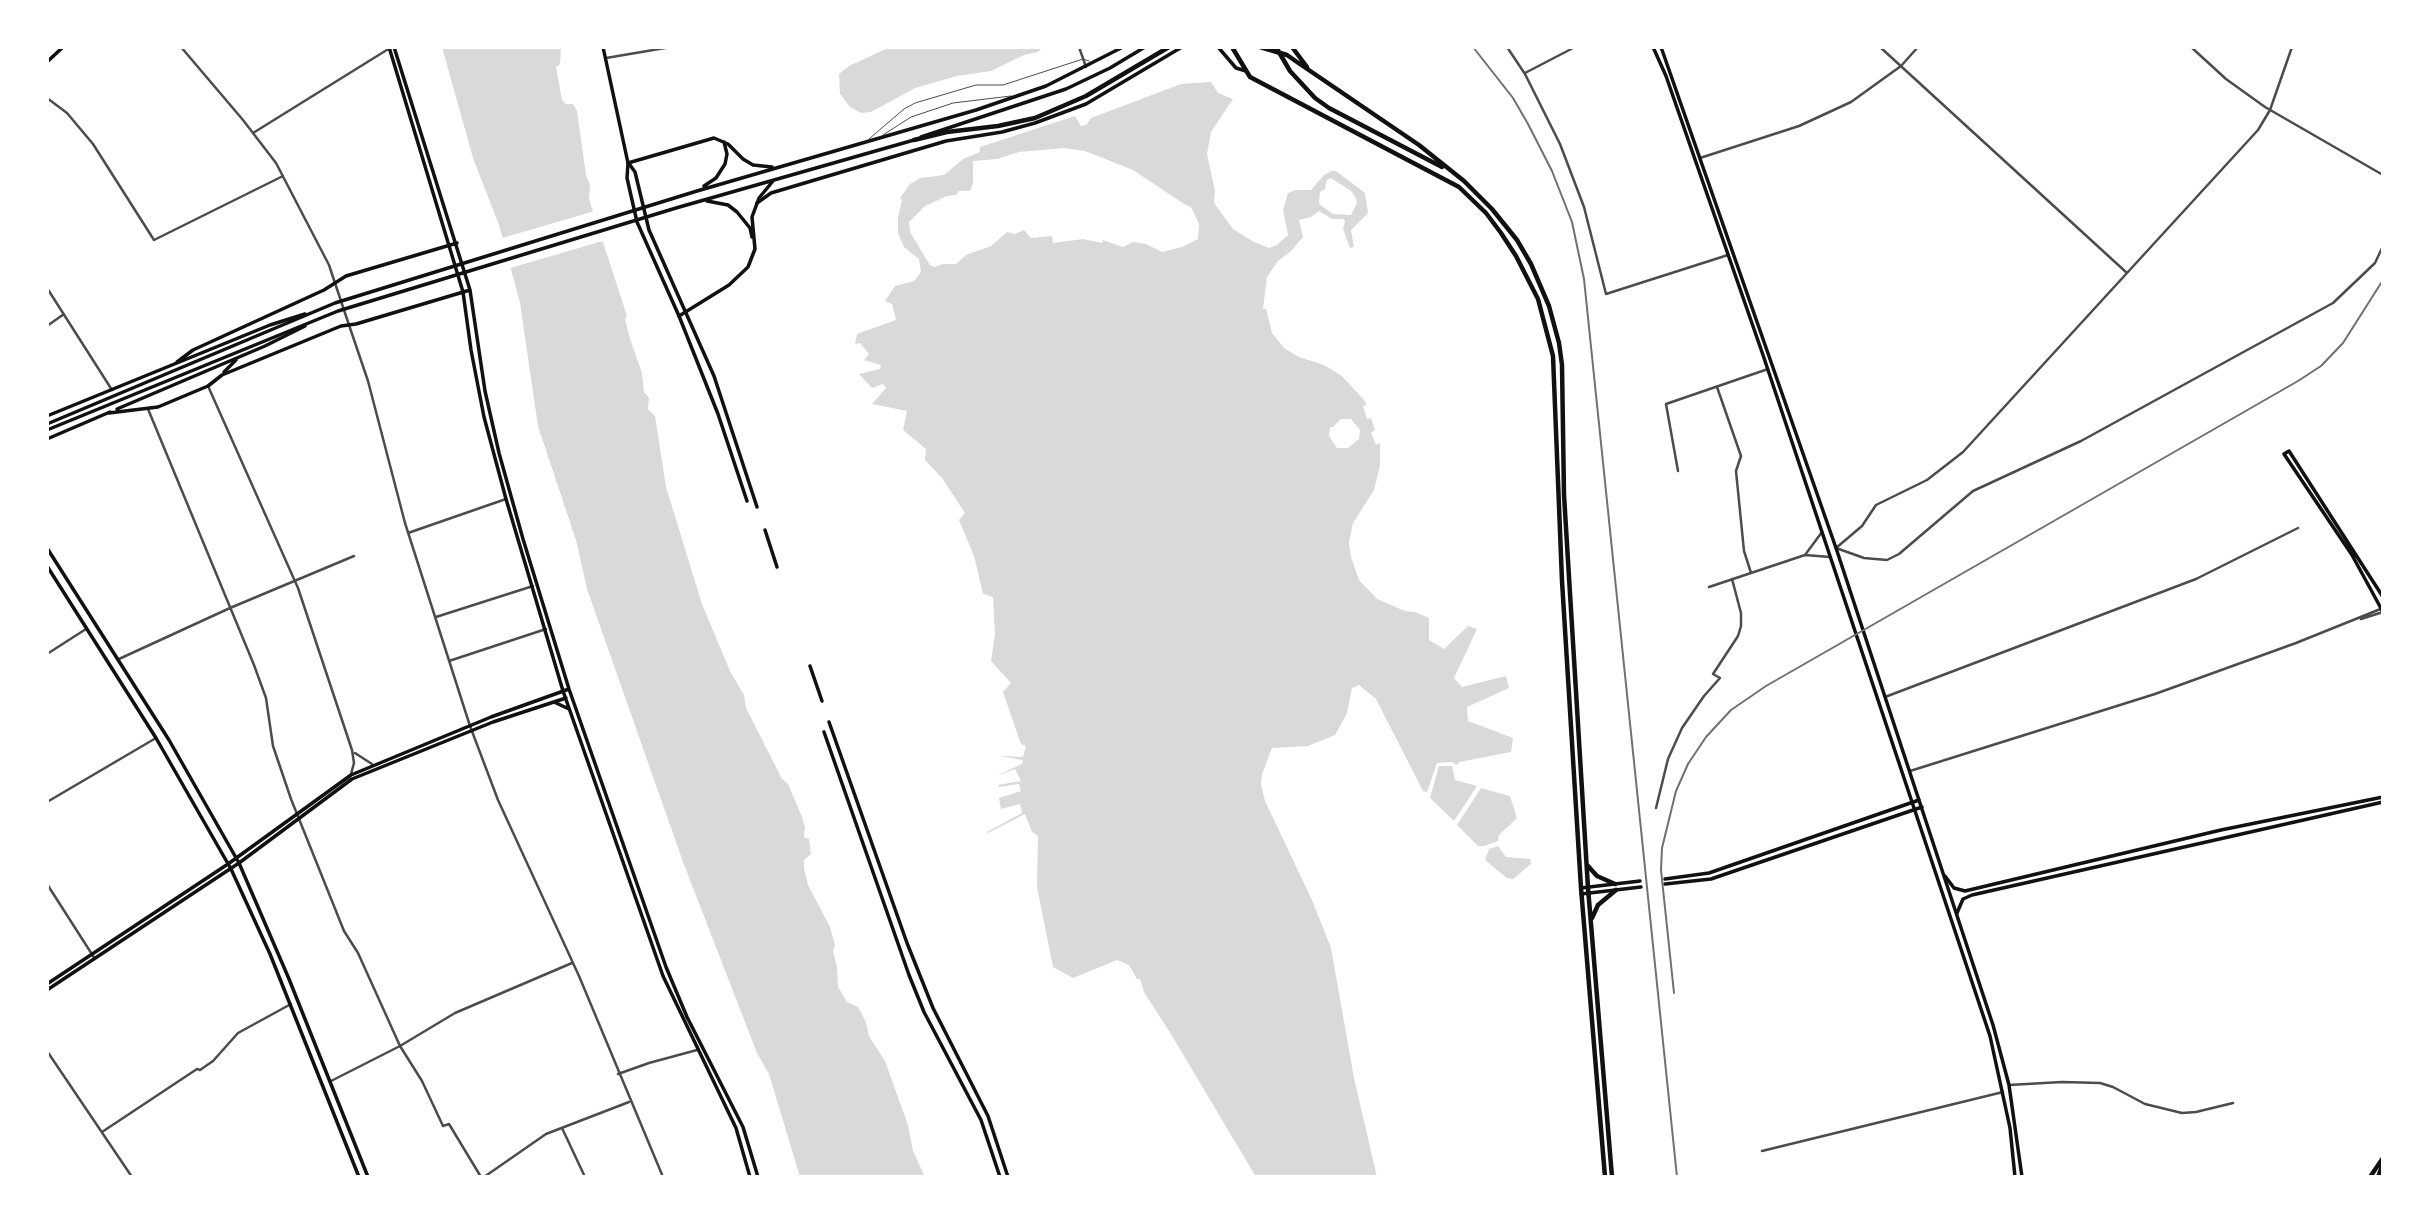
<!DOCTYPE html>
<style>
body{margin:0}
#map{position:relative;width:2430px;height:1224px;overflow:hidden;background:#fff;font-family:"Times New Roman",serif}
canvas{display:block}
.frame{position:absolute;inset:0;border:49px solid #fff;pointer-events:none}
</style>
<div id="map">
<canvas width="2430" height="1224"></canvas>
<div class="frame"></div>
</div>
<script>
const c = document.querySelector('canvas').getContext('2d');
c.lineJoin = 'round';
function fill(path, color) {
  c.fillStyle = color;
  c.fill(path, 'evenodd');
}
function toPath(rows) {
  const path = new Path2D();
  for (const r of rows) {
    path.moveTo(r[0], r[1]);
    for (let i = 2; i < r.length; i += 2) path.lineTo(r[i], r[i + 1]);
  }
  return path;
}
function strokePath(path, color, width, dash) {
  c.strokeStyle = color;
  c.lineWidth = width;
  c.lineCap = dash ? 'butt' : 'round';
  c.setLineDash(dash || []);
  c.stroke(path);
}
const water = toPath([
 [442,47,561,47,560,64,556,67,562,100,566,104,573,104,577,111,586,175,590,185,589,199,627,316,625,319,630,339,642,373,644,392,649,398,648,409,655,416,666,487,702,604,730,671,744,695,746,708,782,779,788,784,802,817,805,827,804,837,809,839,811,854,804,860,804,868,808,885,830,927,835,945,833,951,837,967,838,987,847,1002,858,1007,866,1022,869,1036,885,1061,908,1125,913,1151,925,1177,800,1177,769,1074,757,1053,683,862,587,589,576,540,538,426,520,303,499,225,473,158],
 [890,47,1043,47,1038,52,1024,55,991,71,957,76,915,88,871,112,861,113,850,107,840,94,839,74,849,66],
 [1211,82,1218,93,1233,99,1211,132,1207,154,1215,191,1214,203,1233,229,1254,242,1269,248,1277,245,1288,235,1283,210,1288,193,1295,190,1311,190,1324,175,1331,171,1336,171,1365,193,1368,213,1351,230,1354,247,1350,248,1343,229,1345,221,1343,219,1332,219,1319,211,1311,217,1299,220,1303,237,1291,251,1278,261,1267,277,1263,309,1266,309,1272,333,1284,348,1299,357,1324,365,1342,376,1364,400,1367,405,1363,406,1367,419,1371,418,1375,430,1371,433,1376,445,1380,443,1380,466,1374,490,1353,523,1349,543,1351,557,1359,580,1377,599,1405,611,1415,612,1429,618,1429,640,1444,649,1468,626,1477,629,1454,678,1462,687,1506,676,1509,688,1467,707,1468,721,1513,738,1511,752,1459,762,1457,765,1452,762,1437,763,1427,792,1423,791,1376,699,1359,685,1352,688,1347,713,1335,735,1308,746,1272,748,1262,774,1261,785,1265,801,1312,900,1331,948,1354,1078,1377,1177,1256,1177,1171,1034,1144,992,1140,979,1137,979,1129,965,1117,960,1073,978,1053,967,1037,887,1038,836,1032,832,1025,814,988,833,987,832,1022,813,1020,804,1001,809,999,798,1021,791,1019,784,999,787,998,785,1021,781,1015,769,994,777,1022,764,1023,760,999,756,1023,757,1026,746,1021,744,1003,692,1011,683,991,661,995,635,993,597,983,594,974,556,959,520,965,513,942,478,925,460,926,449,903,430,907,411,872,404,886,388,883,384,872,388,859,374,880,369,881,365,864,360,869,354,860,343,855,344,857,334,896,320,892,304,885,301,895,286,914,281,921,272,919,259,904,247,898,233,898,218,902,200,900,198,910,184,920,178,944,175,963,159,980,152,980,147,1075,116,1081,126,1086,125,1091,118,1181,84],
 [1064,148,1085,151,1133,170,1184,204,1191,207,1199,224,1198,239,1182,247,1162,252,1146,244,1133,242,1123,247,1103,240,1102,243,1083,239,1053,243,1052,236,1031,238,1024,230,1015,234,1007,232,991,246,966,255,956,264,943,264,934,267,930,265,910,232,909,222,925,206,947,196,956,195,959,191,970,191,973,183,973,161,997,159,1019,152],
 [1331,178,1351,191,1356,198,1357,203,1351,215,1333,214,1319,204,1320,192,1325,189,1327,180],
 [1341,419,1351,419,1360,430,1359,439,1348,448,1337,448,1329,436,1330,427,1333,427],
 [1439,766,1452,766,1455,780,1477,786,1454,821,1430,798],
 [1481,788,1510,796,1517,818,1499,835,1498,841,1484,846,1478,846,1457,825],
 [1498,846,1506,857,1530,859,1531,864,1513,879,1507,878,1485,860,1489,849]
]);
const pier = toPath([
 [598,210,606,240,507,269,499,239]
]);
const service = toPath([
 [883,135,911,117,953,103,1011,96],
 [869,139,904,109,915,103,976,85,1003,85,1083,59,1089,61]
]);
const minor = toPath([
 [1507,47,1525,74,1560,144,1584,207,1606,294,1728,255],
 [1880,47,2127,273],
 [2191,47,2226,79,2265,107,2383,175],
 [606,58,671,47],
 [1525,73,1575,47],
 [47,98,67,113,93,144,154,240,283,176],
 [253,133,390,48],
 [47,288,112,390],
 [349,325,368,381,405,523,470,726,498,800,579,976,663,1177],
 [47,326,64,314],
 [208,386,298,588,352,750,354,763,351,774],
 [1717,387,1741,456,1736,471,1744,551,1751,573],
 [148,409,254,665,266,698,273,746,291,799,344,931,358,953,400,1046,422,1081,443,1126,449,1124,481,1177],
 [1678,471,1666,404,1768,369],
 [408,533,506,499],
 [1836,548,1862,526,1876,505,1927,480,1963,452,2258,130,2270,110,2292,47],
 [1836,548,1864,558,1887,560,1899,554,1973,491,2081,441,2333,303,2375,263,2383,246],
 [1805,555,1822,532],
 [1709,587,1805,555,1830,557],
 [436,617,533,586],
 [47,654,86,629],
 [119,659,230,608,354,556],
 [449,661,546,629],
 [1885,697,2196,579,2298,528],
 [355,753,372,764],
 [47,802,156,738],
 [1656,808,1668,759,1682,728,1704,696,1720,678,1713,674,1738,636,1741,626,1741,613,1732,579],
 [47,884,95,959],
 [47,1051,132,1177],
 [618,1074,649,1063,697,1050],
 [331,1081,400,1046,455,1013,572,963],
 [2009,1085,2062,1082,2100,1083,2113,1087,2145,1104,2182,1113,2196,1112,2233,1103],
 [562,1128,585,1177],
 [102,1132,197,1069,200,1070,213,1061,238,1033,291,1004],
 [1762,1151,2003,1092],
 [484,1177,546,1134,629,1102]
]);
const tertiary = toPath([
 [181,47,243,120,276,163,329,265,349,325],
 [1079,47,1086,67],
 [1700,158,1799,126,1851,102,1901,66,1918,47],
 [2361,619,2383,612],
 [1910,771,2155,694,2296,643,2383,608]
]);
const secondary = toPath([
 [389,47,463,292,471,350,484,417,506,499,563,691,663,976,736,1128,750,1177],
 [394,47,470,290,485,391,499,453,523,539,569,689,666,967,687,1017,743,1127,758,1177],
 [603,47,628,163,627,178,637,222,679,316,718,414,747,501],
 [1218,47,1236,68,1246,71],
 [47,62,63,47],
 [630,165,635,172,649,230,714,376,757,507],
 [757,203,771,193,946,141,1002,132,1035,123,1086,104,1182,47],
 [177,362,193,350,324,290,346,276,457,243],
 [224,372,236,360],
 [117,409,265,346,305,326],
 [109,413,158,407,208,386,222,375,341,326,356,324,470,290],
 [47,416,270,325,305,314],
 [47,439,110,412],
 [2284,454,2352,555,2383,612],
 [2284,454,2289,451,2383,597],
 [765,530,777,567],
 [47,548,169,740,239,863,289,979,368,1177],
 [47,566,156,738,231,869,270,954,359,1177],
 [810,666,822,701],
 [554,702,569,709],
 [829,722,907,943,933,1008,988,1116,1008,1177],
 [824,732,909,975,924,1012,981,1120,1000,1177],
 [1945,876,1954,888,1965,891,2221,830,2383,797],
 [1665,879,1709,873,1919,800],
 [1665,884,1711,879,1922,807],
 [1581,888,1640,881],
 [1581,894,1641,887],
 [1957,913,1963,899,1972,895,2383,802],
 [47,984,228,864,351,775,491,717,569,689],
 [47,990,239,863,352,779,493,722,566,698]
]);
const primary = toPath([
 [1653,47,1666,76,1763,355,1990,1036,2010,1128,2015,1177],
 [1661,47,1836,548,1993,1025,2009,1085,2022,1177],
 [921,137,1066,89,1110,68,1145,47],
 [628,163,714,138,728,144,743,159,753,165,772,167],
 [704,186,716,178,725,164,727,154,724,142],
 [707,201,728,205,737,212,750,228,752,237],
 [679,316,729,285,748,267,755,249,752,217,759,198,773,181],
 [47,424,335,303,697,191,976,110,1046,86,1123,47],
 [47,430,338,311,676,208,914,140]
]);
const trunk = toPath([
 [1232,47,1250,77,1459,187,1486,213,1501,233,1516,256,1538,299,1553,356,1562,581,1581,888,1605,1177],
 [1260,47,1287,55,1297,62,1419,145,1464,181,1492,209,1517,240,1531,264,1549,306,1559,343,1562,365,1564,495,1588,888,1612,1177],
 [1276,47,1290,71,1315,98,1329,108,1442,167],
 [1292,47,1307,67],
 [914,140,947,132,998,126,1035,118,1086,96,1169,47],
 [1588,866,1597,876,1615,884],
 [1592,918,1598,905,1616,890],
 [2370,1177,2383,1158],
 [2378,1177,2383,1164]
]);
const rail = toPath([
 [1473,47,1513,98,1528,124,1552,171,1572,222,1584,279,1677,1177],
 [1674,993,1661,870,1662,848,1676,791,1688,764,1706,737,1731,710,1766,686,2298,381,2321,366,2343,343,2383,280]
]);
fill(water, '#d9d9d9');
fill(pier, '#fff');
strokePath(service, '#4c4c4c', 1);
strokePath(minor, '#4c4c4c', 2.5);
strokePath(tertiary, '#4c4c4c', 2.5);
strokePath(secondary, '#111', 3.5);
strokePath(primary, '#111', 3.5);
strokePath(trunk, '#111', 4.5);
strokePath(rail, '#707070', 2);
</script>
